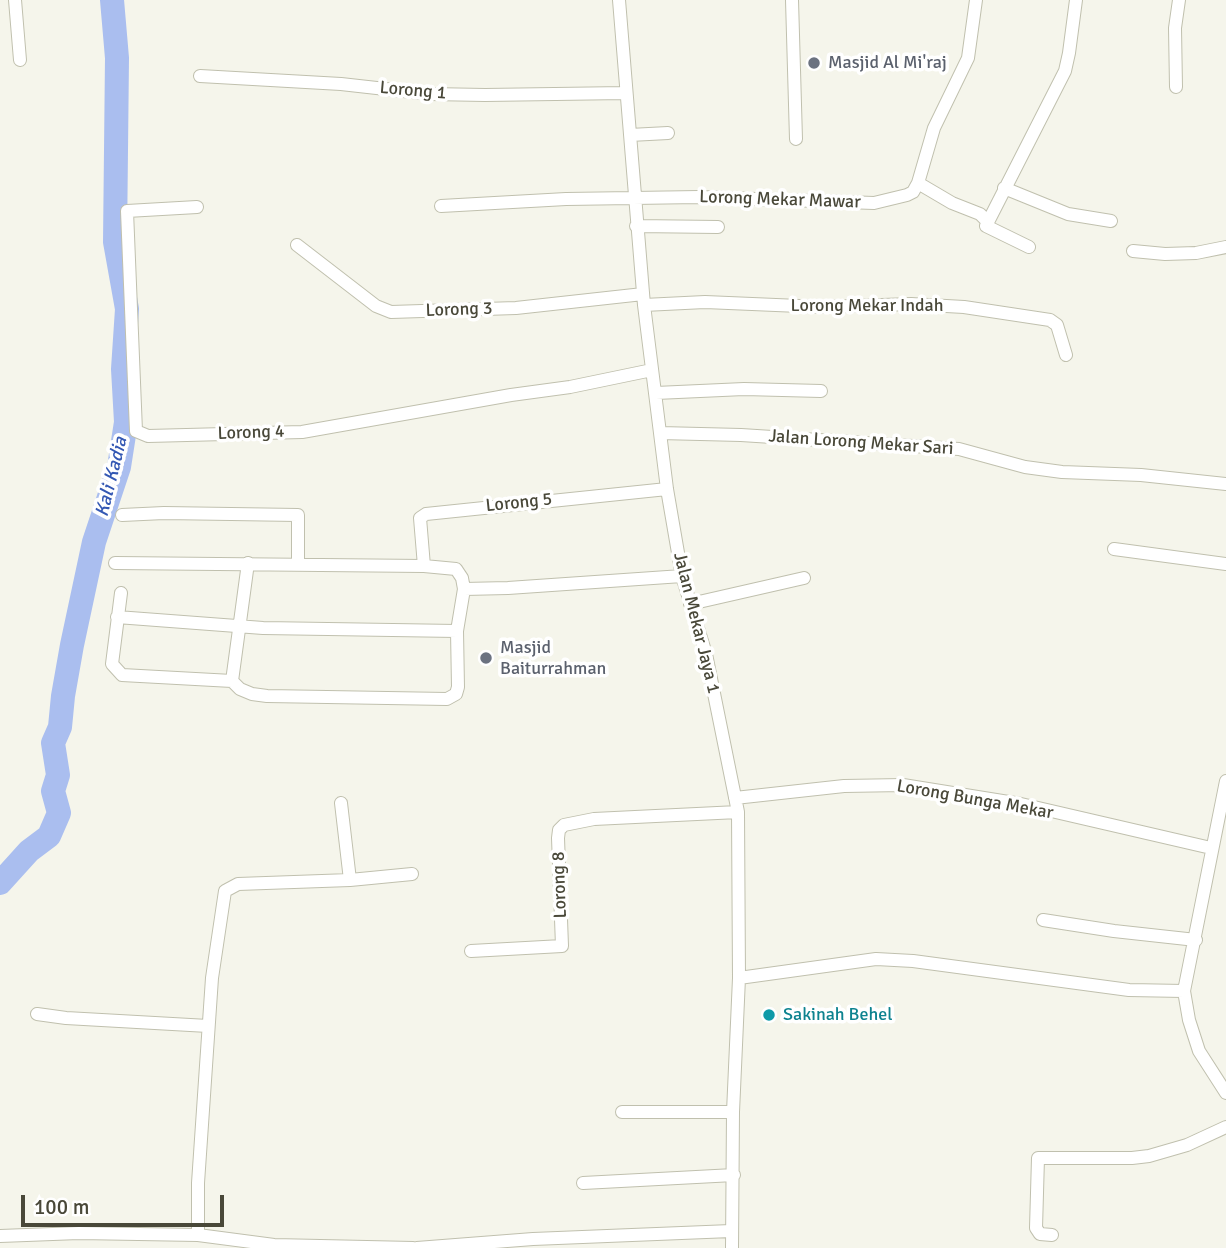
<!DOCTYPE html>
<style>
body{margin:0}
#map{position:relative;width:1226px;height:1248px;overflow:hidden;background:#f5f5eb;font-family:Signika,sans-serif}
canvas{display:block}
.scale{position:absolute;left:21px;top:1195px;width:203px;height:32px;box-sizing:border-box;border:4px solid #494839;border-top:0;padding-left:9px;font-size:21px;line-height:24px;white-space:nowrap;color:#494839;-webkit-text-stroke:5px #fff;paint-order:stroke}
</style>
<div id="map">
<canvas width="1226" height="1248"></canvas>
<div class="scale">100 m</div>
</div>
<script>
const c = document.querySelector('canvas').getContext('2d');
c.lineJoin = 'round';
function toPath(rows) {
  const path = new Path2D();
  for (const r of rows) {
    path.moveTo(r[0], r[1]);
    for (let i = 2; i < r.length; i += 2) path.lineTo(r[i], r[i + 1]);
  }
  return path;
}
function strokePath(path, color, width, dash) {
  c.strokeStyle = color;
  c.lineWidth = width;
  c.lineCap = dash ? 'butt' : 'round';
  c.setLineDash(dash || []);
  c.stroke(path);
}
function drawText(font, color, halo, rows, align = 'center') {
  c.font = font + ' Signika,sans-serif';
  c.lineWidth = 7;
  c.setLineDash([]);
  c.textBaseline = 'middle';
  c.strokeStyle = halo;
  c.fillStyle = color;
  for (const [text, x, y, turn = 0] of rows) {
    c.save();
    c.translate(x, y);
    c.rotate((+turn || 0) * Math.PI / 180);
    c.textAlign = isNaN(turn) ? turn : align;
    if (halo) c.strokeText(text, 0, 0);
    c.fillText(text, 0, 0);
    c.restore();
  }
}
const river = toPath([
 [0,883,29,851,49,836,59,813,53,791,58,775,53,743,60,727,63,696,72,645,94,542,119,467,126,422,123,369,127,309,115,242,117,58,112,0]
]);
const street = toPath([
 [15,0,20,60],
 [619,0,644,305,667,489,682,576,706,654,738,812,739,978,733,1112,732,1248],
 [792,0,796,139],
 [976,0,968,58,934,128,918,183,952,203,980,214,988,222,986,226,1029,247],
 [200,76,341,84,430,94,485,95,625,93],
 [1176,87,1175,28,1179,0],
 [630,135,668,133],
 [1004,188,1068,214,1111,221],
 [441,206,566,199,699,197,874,203,907,195,913,192,918,183],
 [197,207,127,211,136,431,148,436,302,432,511,395,570,387,652,370],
 [988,222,1065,71,1069,53,1076,0],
 [636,226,718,227],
 [297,245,376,306,391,312,516,308,643,294],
 [1133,251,1165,254,1196,253,1226,247],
 [644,305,705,302,823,307,911,304,964,307,1050,320,1057,325,1066,355],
 [656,393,744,389,821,391],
 [660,433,741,435,959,449,1025,467,1062,472,1141,475,1226,484],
 [122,515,164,513,298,515,298,564],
 [1114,549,1226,564],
 [115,563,424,566,456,569,462,578,464,589,457,631,458,687,456,694,447,699,267,696,252,694,240,689,232,681,122,675,112,664,121,593],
 [424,566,420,518,426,514,667,489],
 [464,589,508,588,682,576],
 [690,604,804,578],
 [117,617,263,628,457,631],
 [232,681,248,563],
 [1226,781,1184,991,1189,1020,1199,1051,1226,1093],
 [735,798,844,786,903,785,1021,804,1211,848],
 [341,803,350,880],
 [1043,920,1114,931,1196,940],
 [471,951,562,946,558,838,559,830,564,825,594,819,738,812],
 [739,978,876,959,913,961,1129,990,1184,991],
 [37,1014,66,1018,208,1026],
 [622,1112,733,1112],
 [583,1183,734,1175],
 [198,1235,198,1183,212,978,225,891,238,884,350,880,412,874],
 [1052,1235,1040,1234,1036,1228,1038,1158,1132,1158,1149,1156,1187,1145,1226,1127],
 [0,1236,79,1233,198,1235,274,1245,413,1248],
 [417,1248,533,1239,731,1231]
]);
const markers = [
 [814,63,7,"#6b7280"],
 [486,658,7,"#6b7280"],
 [769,1015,7,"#0f9aa8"]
];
const worshipNames = [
 ["Masjid Al Mi'raj",828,63],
 ["Masjid",500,648],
 ["Baiturrahman",500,669]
];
const streetNames = [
 ["Lorong 1",413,91,5],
 ["Lorong Mekar Mawar",780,200,2],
 ["Lorong Mekar Indah",867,306],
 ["Lorong 3",459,310,-2],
 ["Lorong 4",251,433,-2],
 ["Jalan Lorong Mekar Sari",861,443,4],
 ["Lorong 5",519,503,-6],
 ["Jalan Mekar Jaya 1",696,623,76],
 ["Lorong Bunga Mekar",975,800,10],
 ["Lorong 8",560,885,-92]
];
const cultureNames = [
 ["Sakinah Behel",783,1015]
];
const waterNames = [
 ["Kali Kadia",112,477,-76]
];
strokePath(river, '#aabeef', 24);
strokePath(street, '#c0c0ae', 14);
strokePath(street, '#fff', 12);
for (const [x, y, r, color] of markers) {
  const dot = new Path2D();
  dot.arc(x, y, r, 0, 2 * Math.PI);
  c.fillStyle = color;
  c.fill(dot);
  strokePath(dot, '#fff', 2.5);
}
drawText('18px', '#5b616d', '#fff', worshipNames, 'left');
drawText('18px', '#494839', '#fff', streetNames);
drawText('18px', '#0d838f', '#fff', cultureNames, 'left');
drawText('italic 19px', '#3458b3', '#fff', waterNames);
</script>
